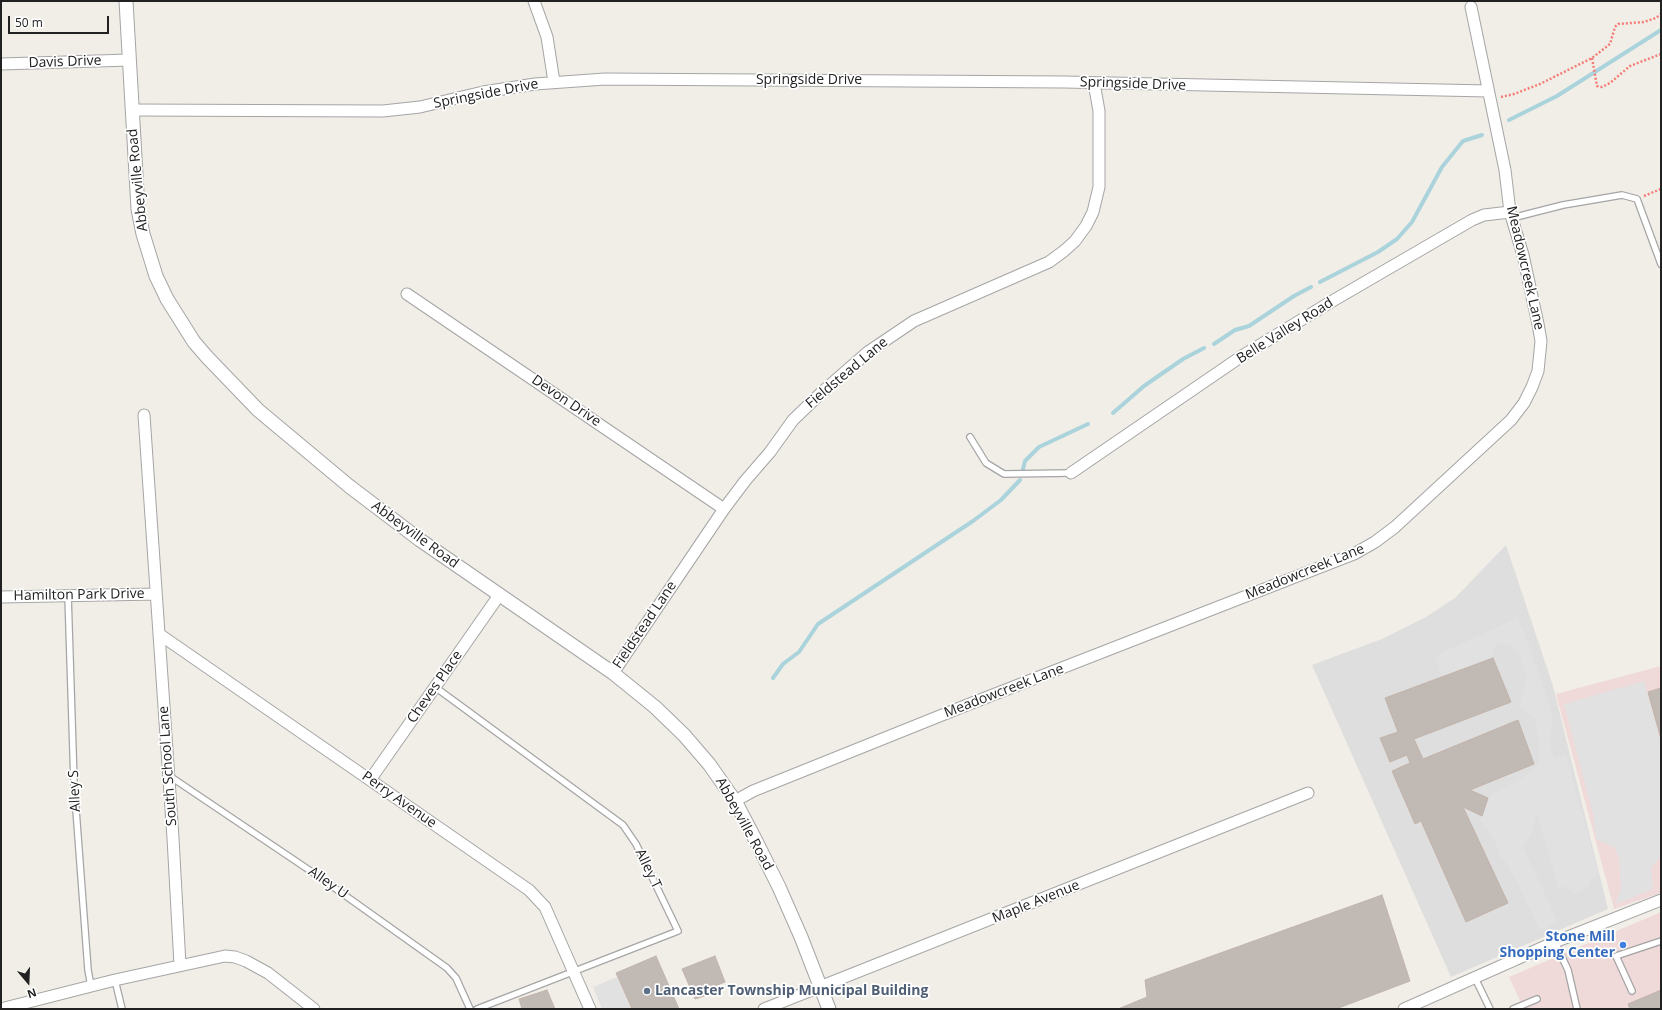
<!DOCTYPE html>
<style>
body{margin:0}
#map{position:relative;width:1662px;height:1010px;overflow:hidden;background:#f1eee8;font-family:"Open Sans",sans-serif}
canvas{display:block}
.frame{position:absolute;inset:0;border:2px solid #212121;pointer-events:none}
.north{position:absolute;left:8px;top:962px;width:40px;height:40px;-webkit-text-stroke:3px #fff;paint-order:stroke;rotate:161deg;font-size:11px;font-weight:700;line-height:16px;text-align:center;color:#212121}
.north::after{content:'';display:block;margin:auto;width:14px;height:18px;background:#212121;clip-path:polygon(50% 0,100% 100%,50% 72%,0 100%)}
.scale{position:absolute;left:8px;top:16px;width:101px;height:18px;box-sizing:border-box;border:2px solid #212121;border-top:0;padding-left:5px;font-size:12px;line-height:14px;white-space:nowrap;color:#212121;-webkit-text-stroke:3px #fff;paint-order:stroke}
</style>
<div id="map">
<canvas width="1662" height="1010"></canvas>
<div class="frame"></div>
<div class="north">N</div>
<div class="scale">50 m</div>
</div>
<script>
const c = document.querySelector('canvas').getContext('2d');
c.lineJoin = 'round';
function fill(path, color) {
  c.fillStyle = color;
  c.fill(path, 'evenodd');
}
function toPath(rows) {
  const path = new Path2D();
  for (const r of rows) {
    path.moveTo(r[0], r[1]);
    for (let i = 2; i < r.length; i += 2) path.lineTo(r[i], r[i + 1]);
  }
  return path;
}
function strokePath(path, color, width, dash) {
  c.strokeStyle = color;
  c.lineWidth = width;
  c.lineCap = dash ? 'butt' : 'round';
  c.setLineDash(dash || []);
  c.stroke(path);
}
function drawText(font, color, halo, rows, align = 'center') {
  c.font = font + ' "Open Sans",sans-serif';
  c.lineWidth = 3.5;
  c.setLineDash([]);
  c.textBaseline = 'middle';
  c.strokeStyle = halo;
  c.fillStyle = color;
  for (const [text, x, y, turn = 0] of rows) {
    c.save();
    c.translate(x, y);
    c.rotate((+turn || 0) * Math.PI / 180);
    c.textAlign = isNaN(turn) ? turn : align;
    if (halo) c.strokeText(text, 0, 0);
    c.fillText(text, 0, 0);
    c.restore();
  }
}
const residential = toPath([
 [1506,545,1553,686,1608,909,1451,977,1312,665,1382,639,1426,617,1455,598]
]);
const commercial = toPath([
 [1661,666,1661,893,1614,909,1556,694],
 [1661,912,1661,1009,1524,1009,1509,977]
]);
const parking = toPath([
 [1517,618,1526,636,1551,710,1552,721,1550,746,1554,758,1566,755,1599,875,1589,883,1588,888,1574,894,1566,887,1558,887,1537,814,1532,833,1523,847,1558,922,1540,931,1518,884,1507,864,1500,856,1494,840,1480,821,1490,795,1517,781,1532,771,1539,763,1538,739,1535,719,1519,706,1527,679,1519,654,1511,645,1501,643,1495,646,1493,657,1442,677,1435,656],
 [1644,681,1661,742,1661,857,1651,867,1653,889,1616,904,1621,888,1619,858,1615,848,1596,839,1593,814,1564,704],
 [617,977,631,1009,602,1009,593,987]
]);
const stream = toPath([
 [1509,120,1557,96,1661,30],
 [1320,282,1378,252,1397,239,1412,222,1442,167,1463,141,1482,135],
 [1214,344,1235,330,1249,326,1294,296,1311,287],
 [1113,413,1144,386,1183,359,1204,348],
 [1023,469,1025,461,1039,447,1088,424],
 [773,678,783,664,799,652,818,624,973,521,1001,500,1020,480]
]);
const building = toPath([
 [1493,658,1511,702,1414,739,1423,759,1518,720,1534,764,1470,790,1488,798,1482,816,1463,807,1508,903,1466,922,1421,821,1415,824,1392,771,1410,763,1407,755,1390,762,1380,738,1398,732,1385,698,1493,658],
 [1661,688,1661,739,1648,692,1661,688],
 [1382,895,1410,981,1336,1009,1118,1009,1147,997,1145,980,1382,895],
 [656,956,679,1009,632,1009,616,973,656,956],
 [715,956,725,982,705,990,707,995,695,999,682,969,715,956],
 [547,990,555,1009,522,1009,519,999,547,990],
 [1661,990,1661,1009,1630,1009,1628,1004,1661,990]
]);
const path = toPath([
 [1592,58,1597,86,1602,87,1610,83,1630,66,1661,54],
 [1501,97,1514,94,1540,84,1592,58,1610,44,1615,27,1618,24,1644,22,1656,18,1661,14],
 [1644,196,1661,189]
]);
const service = toPath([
 [1512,218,1563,205,1622,195,1637,199,1661,264],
 [970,437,986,463,1004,474,1071,473],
 [68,595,74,783,88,970,91,986],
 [435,687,623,825,636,844,678,931,477,1009],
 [168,775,315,874,447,968,456,978,470,1009],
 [1555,942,1568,970,1577,1009],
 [1475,978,1490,1009],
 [115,980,122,1009],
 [1632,991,1616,956,1661,941],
 [1513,1009,1537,999]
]);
const minor = toPath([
 [534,1,547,37,554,82],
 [1,64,129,60],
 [132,110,383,111,420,107,483,92,535,84,605,79,1064,82,1488,91],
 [407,294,724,509],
 [144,415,173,838,180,965],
 [1071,473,1242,356,1329,303,1472,220,1484,215,1510,212],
 [1,597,156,594],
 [159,634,529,890,545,907,590,1009],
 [613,673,724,509,745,481,770,452,793,420,820,394,868,352,914,321,1049,262,1064,251,1075,241,1086,226,1093,212,1099,187,1099,111,1094,83],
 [370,780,500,594],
 [735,801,753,791,972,703,1354,554,1375,542,1395,527,1511,420,1524,403,1532,387,1538,371,1541,341,1538,324,1523,255,1510,212,1505,170,1471,7],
 [1,1009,115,980,225,956,235,957,246,961,268,973,314,1009],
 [764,1009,1308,793],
 [1404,1009,1555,942,1661,900]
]);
const tertiary = toPath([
 [126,1,138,209,143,234,156,276,167,299,194,342,207,357,258,410,349,486,420,540,613,673,655,707,684,735,709,764,735,801,755,839,779,887,801,937,829,1009]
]);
const markers = [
 [1623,945,4,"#3f7fe0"],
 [647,991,4,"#5c6f8a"]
];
const streetNames = [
 ["Davis Drive",65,62,-2],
 ["Springside Drive",809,80],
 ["Springside Drive",1133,84,2],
 ["Springside Drive",486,94,-11],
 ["Abbeyville Road",138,180,-96],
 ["Meadowcreek Lane",1525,268,77],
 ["Belle Valley Road",1285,331,-32],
 ["Fieldstead Lane",847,373,-40],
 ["Devon Drive",566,401,34],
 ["Abbeyville Road",415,535,36],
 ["Meadowcreek Lane",1305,572,-22],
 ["Hamilton Park Drive",79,595,-1],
 ["Fieldstead Lane",645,625,-56],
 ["Cheves Place",435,687,-55],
 ["Meadowcreek Lane",1004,691,-21],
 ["South School Lane",168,766,-94],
 ["Alley S",75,791,-93],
 ["Perry Avenue",399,800,35],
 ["Abbeyville Road",744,824,61],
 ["Alley T",648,869,64],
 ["Alley U",328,883,35],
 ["Maple Avenue",1036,902,-22]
];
const shopNames = [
 ["Stone Mill",1615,937],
 ["Shopping Center",1615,953]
];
const serviceNames = [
 ["Lancaster Township Municipal Building",655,991]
];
fill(residential, '#dfdede');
fill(commercial, '#f0d9d9');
fill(parking, '#e1e1e1');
strokePath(stream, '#abd3dc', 4);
fill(building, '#c1b9b4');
strokePath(building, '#c2b4ab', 1);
strokePath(service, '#a5a5a5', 8);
strokePath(minor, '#a5a5a5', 13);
strokePath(tertiary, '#a5a5a5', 15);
strokePath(path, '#f47e76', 2.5, [2, 2]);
strokePath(service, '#fff', 5.5);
strokePath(minor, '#fff', 11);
strokePath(tertiary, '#fff', 13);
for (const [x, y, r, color] of markers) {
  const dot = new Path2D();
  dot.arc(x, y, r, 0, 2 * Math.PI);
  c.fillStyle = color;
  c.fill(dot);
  strokePath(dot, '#fff', 1.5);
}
drawText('14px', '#212121', '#fff', streetNames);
drawText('bold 14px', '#366cbe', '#fff', shopNames, 'right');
drawText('bold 14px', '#4e5e75', '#fff', serviceNames, 'left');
</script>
